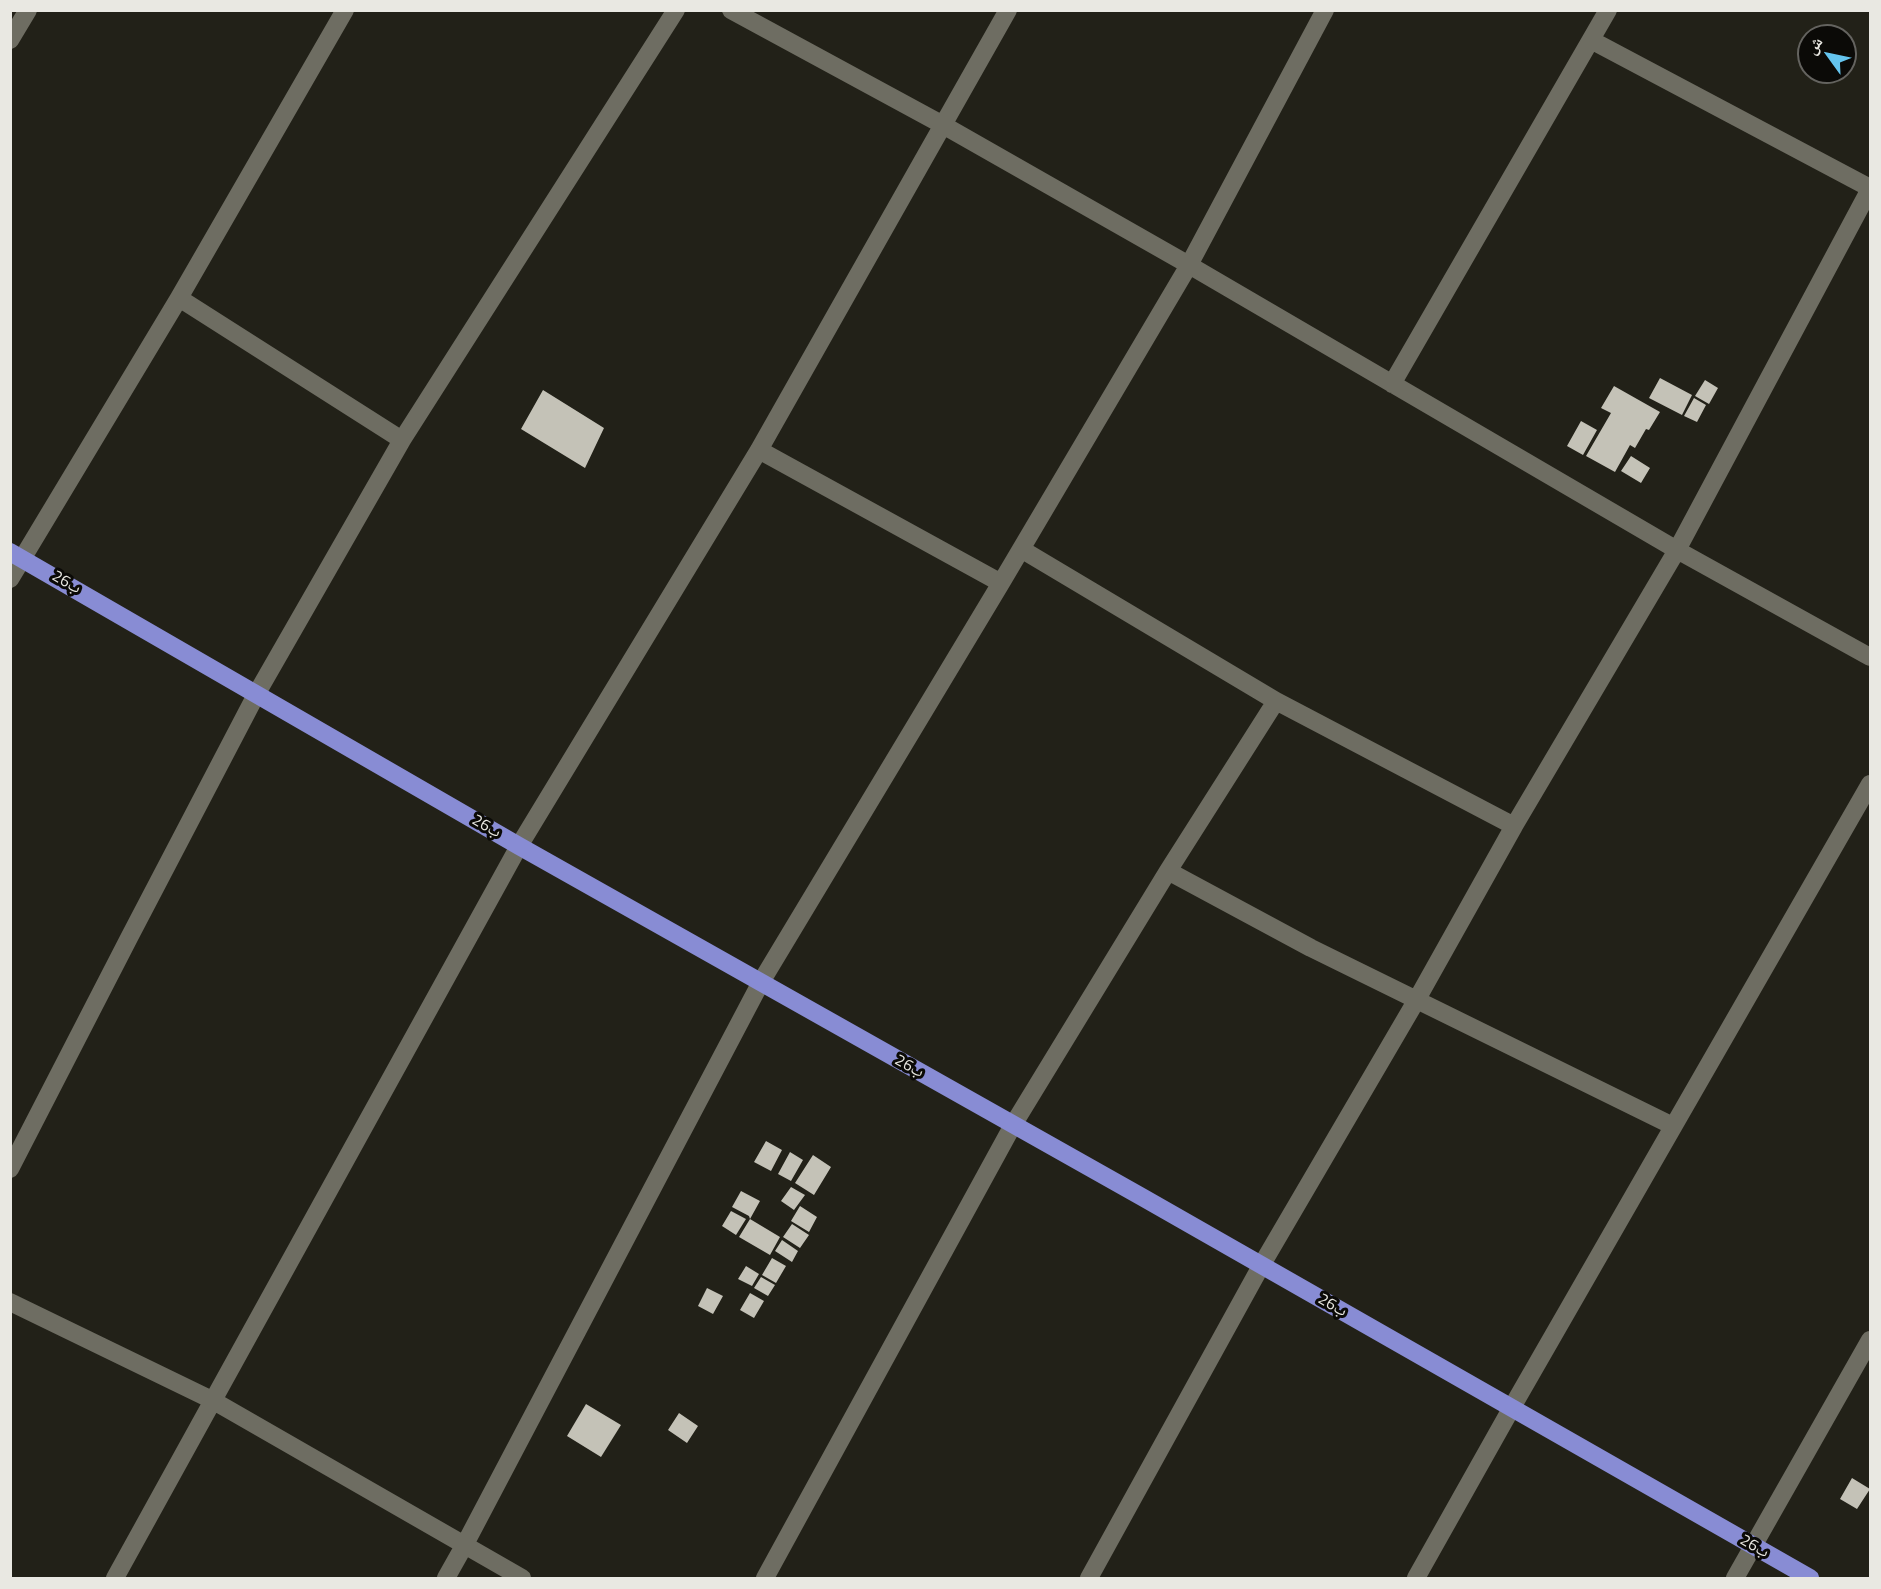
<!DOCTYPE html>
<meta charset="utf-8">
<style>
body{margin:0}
#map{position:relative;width:1881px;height:1589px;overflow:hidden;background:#222118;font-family:"Titillium Web","Noto Naskh Arabic",sans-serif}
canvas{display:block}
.frame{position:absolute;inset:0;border:12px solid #e9e8e2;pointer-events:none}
.north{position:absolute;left:1797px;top:24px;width:60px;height:60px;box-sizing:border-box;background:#0b0a07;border:2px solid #64635f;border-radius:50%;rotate:303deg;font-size:16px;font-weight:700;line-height:24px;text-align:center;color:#e9e8e2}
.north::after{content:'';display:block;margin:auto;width:21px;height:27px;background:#65c5ef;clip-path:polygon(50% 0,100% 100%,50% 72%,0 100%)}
</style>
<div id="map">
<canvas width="1881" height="1589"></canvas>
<div class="frame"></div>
<div class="north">ش</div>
</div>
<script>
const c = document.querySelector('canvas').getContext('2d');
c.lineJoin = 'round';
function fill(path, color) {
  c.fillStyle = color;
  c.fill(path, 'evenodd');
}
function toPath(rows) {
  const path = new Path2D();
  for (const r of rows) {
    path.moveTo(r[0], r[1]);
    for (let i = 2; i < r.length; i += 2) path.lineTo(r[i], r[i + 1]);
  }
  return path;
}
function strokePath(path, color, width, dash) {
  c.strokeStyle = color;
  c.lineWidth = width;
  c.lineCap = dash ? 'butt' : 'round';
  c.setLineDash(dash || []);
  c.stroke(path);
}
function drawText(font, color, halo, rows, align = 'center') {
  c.font = font + ' "Titillium Web","Noto Naskh Arabic",sans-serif';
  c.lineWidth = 6;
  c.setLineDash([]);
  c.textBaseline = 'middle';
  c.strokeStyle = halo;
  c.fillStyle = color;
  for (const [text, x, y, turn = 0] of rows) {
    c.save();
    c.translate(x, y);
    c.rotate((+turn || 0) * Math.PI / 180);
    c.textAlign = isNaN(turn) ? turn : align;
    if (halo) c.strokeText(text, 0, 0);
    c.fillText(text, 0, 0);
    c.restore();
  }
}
const building = toPath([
 [1660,378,1692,395,1682,415,1649,398],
 [1705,380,1718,388,1709,404,1695,396],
 [1614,386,1660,412,1649,430,1646,429,1635,448,1630,445,1615,472,1586,456,1611,413,1601,408],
 [543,390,604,428,585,468,521,429],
 [1694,398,1706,405,1697,422,1684,416],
 [1581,421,1597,430,1583,455,1567,446],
 [1631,456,1650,468,1641,483,1621,471],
 [766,1141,782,1150,771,1171,754,1162],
 [790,1152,803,1160,791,1181,778,1174],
 [813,1155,831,1167,814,1195,795,1183],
 [791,1187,805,1195,794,1210,781,1201],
 [741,1191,760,1201,750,1219,749,1216,732,1207],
 [800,1206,817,1217,809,1232,791,1221],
 [731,1211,746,1219,736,1235,722,1226],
 [750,1219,780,1237,770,1255,739,1237],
 [792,1224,809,1235,800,1248,783,1237],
 [782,1240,798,1251,792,1262,775,1251],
 [772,1258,786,1266,776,1283,762,1275],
 [746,1266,759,1274,752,1286,738,1279],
 [761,1277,775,1285,768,1296,754,1288],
 [707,1288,723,1296,713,1314,698,1306],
 [750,1293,764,1301,754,1318,740,1310],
 [586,1404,621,1425,601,1457,567,1436],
 [679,1413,698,1426,687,1443,668,1430],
 [1852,1478,1870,1489,1857,1509,1840,1499]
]);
const minor = toPath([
 [731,10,943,125,1189,265,1677,550,1870,657],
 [10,40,28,10],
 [1591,40,1870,188],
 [179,298,402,440],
 [1392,384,1608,10],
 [759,450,1001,583],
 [1021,549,1276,701,1514,826],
 [10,579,179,298,345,10],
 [1168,871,1311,948,1673,1126],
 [10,1169,130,936,257,693,402,440,676,10],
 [10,1302,212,1400,522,1578],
 [115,1578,519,846,759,450,1008,10],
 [446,1578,464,1546,761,982,1001,583,1189,265,1325,10],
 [765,1578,1013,1125,1168,871,1276,701],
 [1089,1578,1261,1266,1416,1001,1514,826,1677,550,1870,189],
 [1416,1578,1511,1409,1870,784],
 [1735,1578,1870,1340]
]);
const trunk = toPath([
 [10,552,519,846,1142,1197,1810,1578]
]);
const streetNames = [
 ["26ب",66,583,30],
 ["26ب",486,827,30],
 ["26ب",909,1067,29],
 ["26ب",1332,1306,30],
 ["26ب",1754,1547,30]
];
fill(building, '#c4c2b7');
strokePath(minor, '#6e6d62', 18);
strokePath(trunk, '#888cd4', 18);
drawText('16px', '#e9e8e2', '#0b0a07', streetNames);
</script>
